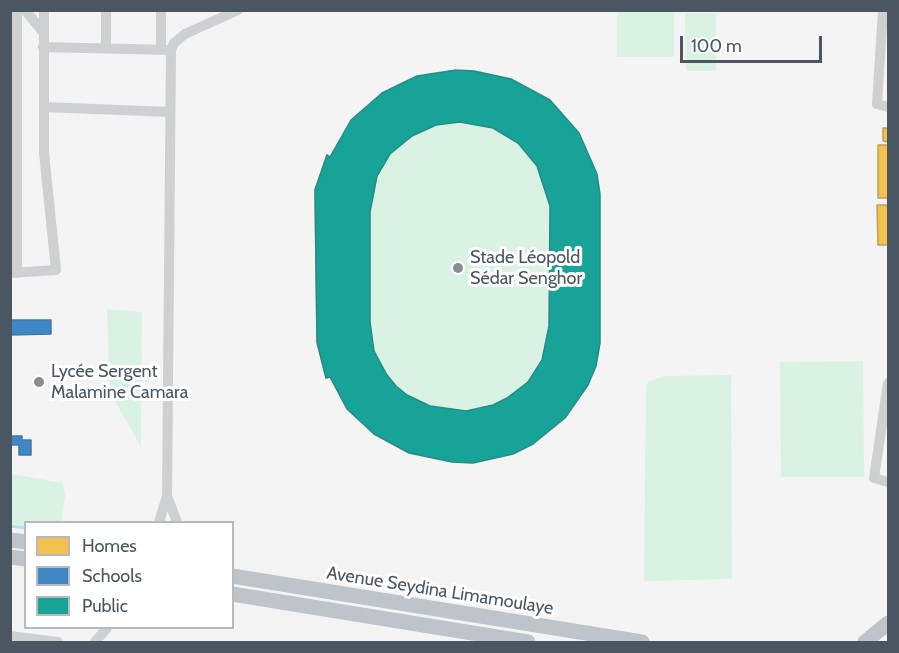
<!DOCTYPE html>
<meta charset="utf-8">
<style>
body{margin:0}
#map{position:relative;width:899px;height:653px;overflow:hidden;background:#f4f4f4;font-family:Cabin,sans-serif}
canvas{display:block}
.frame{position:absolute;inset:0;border:12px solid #4a5661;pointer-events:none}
.legend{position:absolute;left:24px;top:521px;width:210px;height:108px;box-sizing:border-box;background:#fff;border:2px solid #b7bbc0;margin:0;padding:8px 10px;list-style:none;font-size:18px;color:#4a5661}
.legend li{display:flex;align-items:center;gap:12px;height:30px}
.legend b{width:30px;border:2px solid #b7bbc0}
.scale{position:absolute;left:680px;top:36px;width:142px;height:27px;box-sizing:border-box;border:3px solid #4a5661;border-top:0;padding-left:8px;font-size:18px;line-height:21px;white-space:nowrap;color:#4a5661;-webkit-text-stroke:4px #fff;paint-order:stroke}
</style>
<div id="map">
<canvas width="899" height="653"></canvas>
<div class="frame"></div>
<ul class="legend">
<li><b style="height:16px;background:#f2c14e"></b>Homes</li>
<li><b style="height:16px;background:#3f88c5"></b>Schools</li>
<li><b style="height:16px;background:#17a398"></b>Public</li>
</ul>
<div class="scale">100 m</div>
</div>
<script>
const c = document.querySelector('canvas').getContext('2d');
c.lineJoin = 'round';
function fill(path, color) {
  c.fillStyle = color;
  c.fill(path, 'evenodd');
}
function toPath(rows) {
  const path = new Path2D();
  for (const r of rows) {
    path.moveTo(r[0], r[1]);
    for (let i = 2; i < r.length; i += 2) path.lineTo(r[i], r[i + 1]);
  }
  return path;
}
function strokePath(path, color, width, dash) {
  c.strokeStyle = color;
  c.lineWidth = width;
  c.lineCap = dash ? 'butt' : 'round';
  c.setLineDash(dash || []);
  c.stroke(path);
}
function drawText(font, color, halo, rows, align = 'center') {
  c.font = font + ' Cabin,sans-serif';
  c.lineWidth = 6;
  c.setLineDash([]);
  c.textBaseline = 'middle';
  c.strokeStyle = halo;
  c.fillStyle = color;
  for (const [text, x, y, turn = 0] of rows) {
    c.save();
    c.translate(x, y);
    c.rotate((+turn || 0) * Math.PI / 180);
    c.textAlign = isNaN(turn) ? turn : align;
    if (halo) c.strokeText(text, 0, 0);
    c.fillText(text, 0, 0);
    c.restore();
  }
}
const green = toPath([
 [617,11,674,11,674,57,617,57],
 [685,13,716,13,716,71,686,71],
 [456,70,474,71,511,79,550,100,579,133,597,174,600,194,600,343,596,366,588,385,565,418,533,444,513,454,473,463,452,462,409,453,374,434,347,409,330,378,326,378,317,342,315,190,327,155,330,156,351,120,382,93,417,76],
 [107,309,142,312,141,447,110,392],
 [863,361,864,477,781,477,780,362],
 [731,375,732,579,644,581,646,387,648,382,664,376],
 [11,474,63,483,65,496,61,522,26,522,25,527,11,524]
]);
const homes = toPath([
 [883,128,888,128,888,142,883,141,883,128],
 [878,145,888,145,888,198,878,198,878,145],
 [327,155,355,171,347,204,349,335,358,366,326,378,317,342,315,190,327,155],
 [877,205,888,205,888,245,878,245,877,205]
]);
const schools = toPath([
 [10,320,51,320,51,334,10,335,10,320],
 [10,430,11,436,22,436,22,440,31,440,31,455,19,455,19,445,10,445,10,430]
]);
const public = toPath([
 [456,70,474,71,511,79,550,100,579,133,597,174,600,194,600,343,596,366,588,385,565,418,533,444,513,454,473,463,452,462,409,453,374,434,347,409,330,377,326,378,317,342,315,190,327,155,330,157,351,120,382,93,417,76,456,70],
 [460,122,493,128,518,143,537,166,550,206,549,326,542,360,528,382,507,398,493,405,466,411,430,406,407,395,396,386,387,375,374,351,370,322,370,212,377,176,390,154,412,136,436,125,460,122]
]);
const stream = toPath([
 [10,526,26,528]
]);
const minor = toPath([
 [17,10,17,273],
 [25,10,43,32],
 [106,10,106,48],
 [161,10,161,49],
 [883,10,877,104,888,107],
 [43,47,171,50],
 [44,107,170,112],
 [10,273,56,270,44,153,44,10],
 [888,383,874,478,888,482],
 [167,496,177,522],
 [159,522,167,496,171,50,174,43,185,34,238,10],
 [10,636,58,642],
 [95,642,107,628]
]);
const highway = toPath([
 [10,540,26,542],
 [10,557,26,559],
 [232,576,642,642],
 [232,594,528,642],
 [865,642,888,623]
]);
const markers = [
 [458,268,6,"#868d94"],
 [39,382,6,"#868d94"]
];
const poiNames = [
 ["Stade Léopold",470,258],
 ["Sédar Senghor",470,279],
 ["Lycée Sergent",51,372],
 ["Malamine Camara",51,393]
];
const streetNames = [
 ["Avenue Seydina Limamoulaye",440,591,9]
];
fill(green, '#d9f2e3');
fill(homes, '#f2c14e');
strokePath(homes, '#c0a154', 1.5);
fill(schools, '#3f88c5');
strokePath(schools, '#4279a7', 1.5);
fill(public, '#17a398');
strokePath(public, '#268c88', 1.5);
strokePath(stream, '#aee2f0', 3);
strokePath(minor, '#ced0d2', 10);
strokePath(highway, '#bec4c9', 15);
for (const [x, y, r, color] of markers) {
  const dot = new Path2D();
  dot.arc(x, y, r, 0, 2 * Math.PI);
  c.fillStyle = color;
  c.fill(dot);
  strokePath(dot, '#fff', 2);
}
drawText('18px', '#4a5661', '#fff', poiNames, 'left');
drawText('18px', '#4a5661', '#fff', streetNames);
</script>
